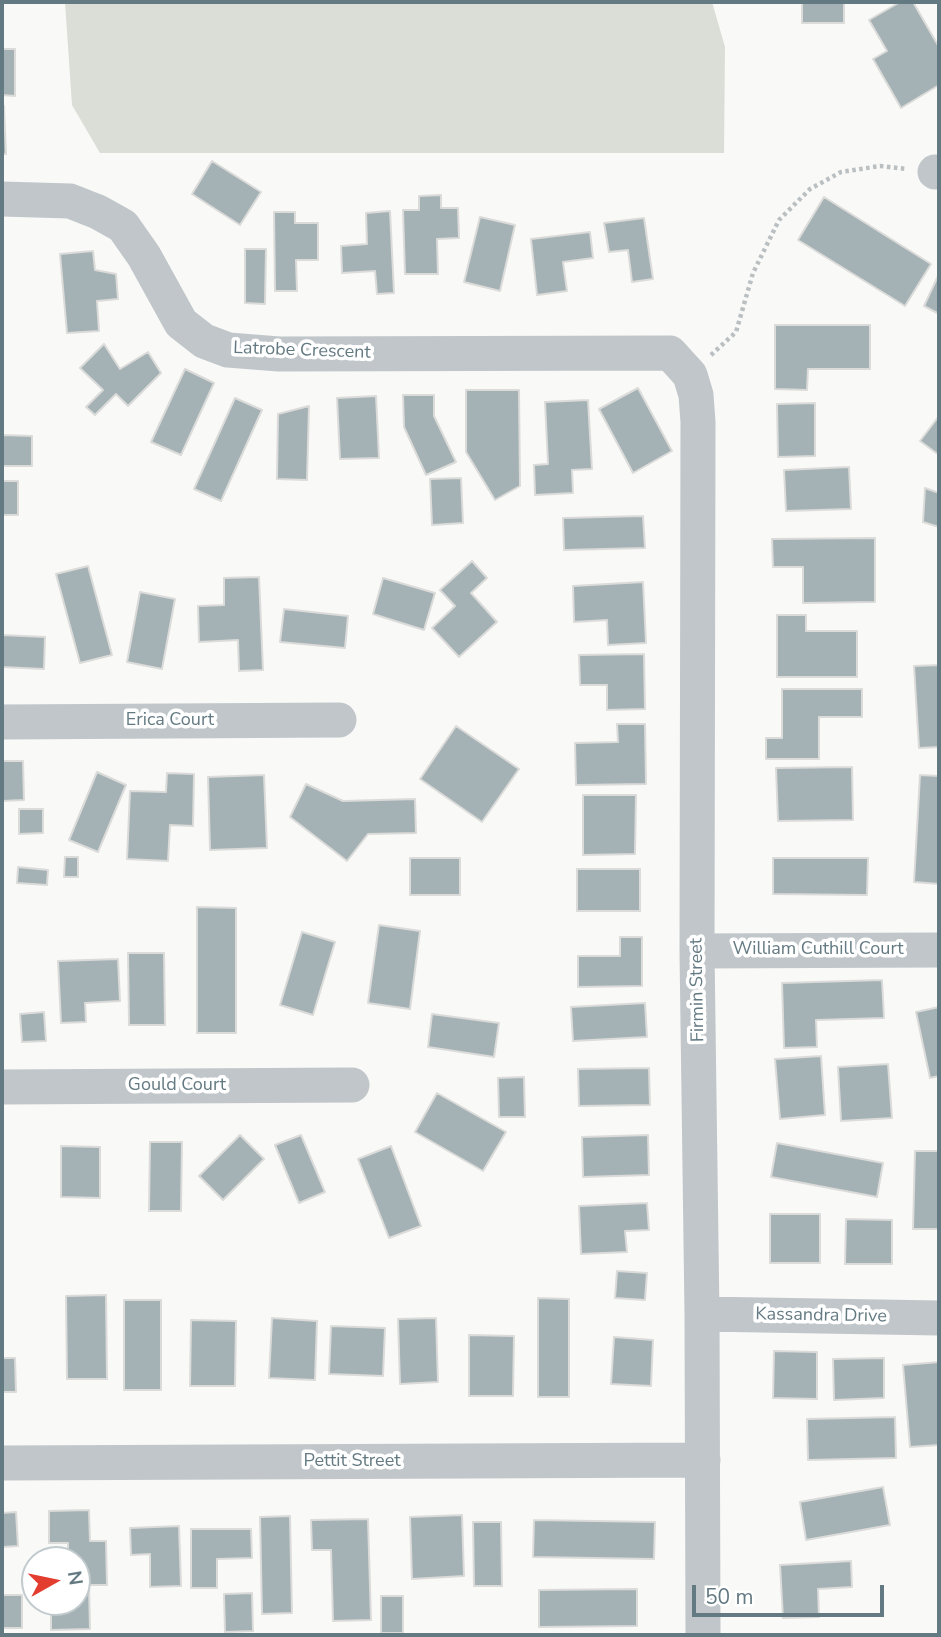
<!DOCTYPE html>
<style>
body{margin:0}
#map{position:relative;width:941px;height:1637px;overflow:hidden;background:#f9f9f7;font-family:"Nunito Sans",sans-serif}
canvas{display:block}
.frame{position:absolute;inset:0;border:4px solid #647a82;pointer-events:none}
.north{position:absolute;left:21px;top:1546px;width:70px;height:70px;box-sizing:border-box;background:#fff;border:2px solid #c1cacd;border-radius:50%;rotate:81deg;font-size:19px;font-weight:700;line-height:28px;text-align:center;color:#647a82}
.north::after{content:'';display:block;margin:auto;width:24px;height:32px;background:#e23d2e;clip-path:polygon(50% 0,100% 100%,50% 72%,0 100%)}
.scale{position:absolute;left:692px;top:1585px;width:192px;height:32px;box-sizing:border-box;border:4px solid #647a82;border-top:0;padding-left:9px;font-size:21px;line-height:24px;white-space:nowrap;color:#647a82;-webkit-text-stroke:5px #fff;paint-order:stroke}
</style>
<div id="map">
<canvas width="941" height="1637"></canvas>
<div class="frame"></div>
<div class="north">N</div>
<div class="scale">50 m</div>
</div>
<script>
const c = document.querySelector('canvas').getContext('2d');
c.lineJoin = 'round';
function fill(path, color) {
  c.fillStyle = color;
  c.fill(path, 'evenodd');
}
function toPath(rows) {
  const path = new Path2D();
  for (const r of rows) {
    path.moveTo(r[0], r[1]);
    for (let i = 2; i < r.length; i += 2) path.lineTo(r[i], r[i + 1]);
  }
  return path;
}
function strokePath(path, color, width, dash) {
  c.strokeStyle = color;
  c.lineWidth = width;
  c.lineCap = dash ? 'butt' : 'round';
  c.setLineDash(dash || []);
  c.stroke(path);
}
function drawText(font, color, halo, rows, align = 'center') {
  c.font = font + ' "Nunito Sans",sans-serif';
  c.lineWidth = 7;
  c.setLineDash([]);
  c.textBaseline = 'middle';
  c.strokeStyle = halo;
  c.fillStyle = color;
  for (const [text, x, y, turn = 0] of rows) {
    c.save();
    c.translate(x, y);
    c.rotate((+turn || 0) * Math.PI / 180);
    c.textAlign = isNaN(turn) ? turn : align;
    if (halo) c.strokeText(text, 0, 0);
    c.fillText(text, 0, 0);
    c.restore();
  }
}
const green = toPath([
 [65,2,712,2,725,47,724,153,100,153,72,105]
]);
const building = toPath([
 [802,2,844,2,844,23,802,23,802,2],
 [900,2,913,2,939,47,939,85,901,108,873,59,887,51,869,20,900,2],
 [2,49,15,49,15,96,2,95,2,49],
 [2,106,4,106,6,154,2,154,2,106],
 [212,161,261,192,240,225,192,194,212,161],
 [441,195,441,208,458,208,459,238,437,239,438,274,405,274,403,210,419,210,419,196,441,195],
 [824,197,931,264,905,306,798,240,824,197],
 [390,211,394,293,377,294,375,271,342,273,341,246,367,244,366,213,390,211],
 [274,212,295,212,295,223,318,223,318,260,296,260,297,291,275,291,274,212],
 [480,217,515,225,500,291,464,282,480,217],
 [644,218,653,279,632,282,628,250,609,252,604,223,644,218],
 [590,232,593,258,563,262,567,291,537,295,531,239,590,232],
 [245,249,266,249,265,304,245,303,245,249],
 [93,251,95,270,116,274,118,299,97,301,99,331,67,333,60,254,93,251],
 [939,274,939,314,924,306,939,274],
 [775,325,870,325,870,369,808,369,807,390,775,389,775,325],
 [104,344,120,369,148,352,161,373,128,406,116,394,95,415,86,407,103,390,80,368,104,344],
 [185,369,214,383,181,455,151,442,185,369],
 [638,388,672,451,633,473,599,409,638,388],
 [466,390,519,390,520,486,495,500,466,452,466,390],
 [403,395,434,395,434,416,456,462,426,475,404,427,403,395],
 [376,396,379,458,340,459,337,398,376,396],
 [235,398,262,410,221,501,194,489,235,398],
 [588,400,592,469,572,470,573,493,535,495,534,465,548,464,545,402,588,400],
 [815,403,815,456,778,457,777,404,815,403],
 [309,406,307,480,277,479,278,414,309,406],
 [939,416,939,455,920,441,939,416],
 [2,435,32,436,32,466,2,466,2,435],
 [849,467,851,509,786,511,784,470,849,467],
 [461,478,463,523,432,525,430,479,461,478],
 [2,481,18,481,18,515,2,515,2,481],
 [925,488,939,493,939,527,923,522,925,488],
 [643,516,645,548,564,550,563,518,643,516],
 [875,538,875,602,803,603,803,567,773,567,772,539,875,538],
 [472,561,487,578,471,593,497,622,459,657,432,628,455,606,440,590,472,561],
 [88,566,112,655,80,663,56,574,88,566],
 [259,577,263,670,239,671,238,640,199,642,198,606,224,605,224,578,259,577],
 [383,578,435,593,424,630,373,614,383,578],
 [643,582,646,643,608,645,607,620,574,622,573,586,643,582],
 [140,592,175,599,162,669,127,662,140,592],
 [284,609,348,616,345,648,280,642,284,609],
 [777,615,806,615,806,631,857,631,857,677,777,677,777,615],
 [2,635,45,637,44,669,2,667,2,635],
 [644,654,645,709,607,710,607,685,580,685,579,655,644,654],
 [939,665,939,747,919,748,914,666,939,665],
 [782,689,862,689,862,717,819,717,819,759,766,759,766,738,782,738,782,689],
 [617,724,645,724,646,784,576,785,575,743,618,742,617,724],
 [456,726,519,769,482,822,420,779,456,726],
 [2,761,23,761,24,800,2,801,2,761],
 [852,767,853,820,778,821,776,768,852,767],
 [97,772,126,785,98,852,69,840,97,772],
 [167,773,194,774,193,826,170,825,168,861,127,859,130,791,166,792,167,773],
 [264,775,267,848,210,850,208,777,264,775],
 [920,775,939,776,939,884,914,882,920,775],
 [306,784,343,801,415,799,416,833,368,834,347,861,290,817,306,784],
 [583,795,636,795,635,854,583,855,583,795],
 [19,809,43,809,43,833,19,834,19,809],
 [65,857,78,857,78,877,64,877,65,857],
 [410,858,460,858,460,895,410,895,410,858],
 [773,858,868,858,867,895,773,894,773,858],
 [18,867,48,870,47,885,17,883,18,867],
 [577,869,640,869,640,911,577,911,577,869],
 [197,907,236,908,236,1033,197,1033,197,907],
 [379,925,420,931,410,1009,368,1003,379,925],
 [302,932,335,942,313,1015,280,1005,302,932],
 [620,937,642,937,642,986,578,987,578,956,620,956,620,937],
 [128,953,164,953,165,1025,129,1025,128,953],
 [118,959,120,1001,85,1003,86,1022,61,1023,58,961,118,959],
 [882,980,884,1018,816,1020,817,1047,784,1048,782,983,882,980],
 [645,1003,647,1037,573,1041,571,1007,645,1003],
 [939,1007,939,1076,930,1078,916,1012,939,1007],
 [44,1012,46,1041,22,1042,20,1014,44,1012],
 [432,1014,499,1023,494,1057,428,1047,432,1014],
 [821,1056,825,1115,780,1119,775,1059,821,1056],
 [888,1064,892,1118,841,1121,838,1067,888,1064],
 [649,1068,650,1105,579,1106,578,1069,649,1068],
 [524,1077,525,1117,499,1117,498,1078,524,1077],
 [437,1093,506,1132,483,1171,415,1132,437,1093],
 [240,1135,264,1159,223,1200,199,1176,240,1135],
 [301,1135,325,1192,299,1203,275,1145,301,1135],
 [648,1135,649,1175,583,1177,582,1137,648,1135],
 [150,1142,182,1142,181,1211,149,1211,150,1142],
 [777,1143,883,1163,877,1197,771,1177,777,1143],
 [61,1146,100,1147,100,1198,61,1197,61,1146],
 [391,1146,421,1226,389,1238,358,1159,391,1146],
 [915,1151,939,1151,939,1229,913,1229,915,1151],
 [647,1203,649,1230,625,1231,627,1252,581,1254,579,1206,647,1203],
 [770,1214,820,1214,820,1263,770,1263,770,1214],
 [846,1219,892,1220,892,1264,845,1264,846,1219],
 [617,1271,647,1273,645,1300,615,1298,617,1271],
 [106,1295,107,1379,67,1379,66,1296,106,1295],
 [538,1298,569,1299,569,1397,538,1397,538,1298],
 [124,1300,161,1300,161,1390,124,1390,124,1300],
 [272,1318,317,1321,315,1380,269,1378,272,1318],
 [436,1318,438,1382,400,1384,398,1319,436,1318],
 [191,1320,236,1321,235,1386,190,1386,191,1320],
 [331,1326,385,1328,383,1376,329,1374,331,1326],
 [469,1335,514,1336,513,1396,469,1396,469,1335],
 [614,1337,653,1340,651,1386,611,1384,614,1337],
 [774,1351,817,1352,817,1399,773,1398,774,1351],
 [2,1358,15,1358,16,1392,2,1392,2,1358],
 [884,1358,884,1398,834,1400,833,1359,884,1358],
 [939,1362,939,1445,910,1447,903,1365,939,1362],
 [895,1417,896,1458,808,1460,807,1419,895,1417],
 [883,1487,890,1525,806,1540,800,1502,883,1487],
 [89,1510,90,1541,106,1541,107,1585,89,1585,90,1629,51,1630,51,1602,77,1602,77,1560,68,1560,68,1543,49,1543,49,1511,89,1510],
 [16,1512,18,1546,2,1547,2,1513,16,1512],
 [462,1515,464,1576,412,1579,410,1517,462,1515],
 [290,1516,292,1613,262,1614,260,1517,290,1516],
 [368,1519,371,1620,333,1621,331,1550,312,1550,311,1520,368,1519],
 [534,1520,655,1522,654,1559,533,1557,534,1520],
 [473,1522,501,1522,502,1586,474,1586,473,1522],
 [179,1526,181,1586,150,1587,150,1554,131,1555,130,1528,179,1526],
 [191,1529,251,1529,252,1558,217,1559,217,1588,191,1588,191,1529],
 [851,1561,852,1587,818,1589,819,1617,783,1618,780,1565,851,1561],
 [637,1589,637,1626,539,1627,539,1590,637,1589],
 [252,1593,253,1631,225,1632,224,1594,252,1593],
 [2,1595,22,1595,22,1628,2,1628,2,1595],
 [381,1596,403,1596,403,1633,381,1633,381,1596]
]);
const path = toPath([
 [711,355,736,332,753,273,779,220,810,189,841,172,880,166,907,169]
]);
const minor = toPath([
 [935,172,939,172],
 [2,199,70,201,98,212,123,226,144,256,181,323,204,341,228,350,279,354,670,353,690,375,696,395,698,422,697,951,702,1314,703,1635],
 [2,722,339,720],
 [697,951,939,950],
 [2,1087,352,1085],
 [702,1314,939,1318],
 [2,1463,703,1460]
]);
const streetNames = [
 ["Latrobe Crescent",302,351,2],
 ["Erica Court",170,721],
 ["William Cuthill Court",818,950],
 ["Firmin Street",698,990,-91],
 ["Gould Court",177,1086],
 ["Kassandra Drive",821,1316,1],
 ["Pettit Street",352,1462]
];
fill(green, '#daded6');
fill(building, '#a4b1b5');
strokePath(building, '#dbdbd9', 2);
strokePath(path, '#babfc1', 4.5, [3.5, 3.5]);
strokePath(minor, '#c0c6c9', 35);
drawText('18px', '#647a82', '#fff', streetNames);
</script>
